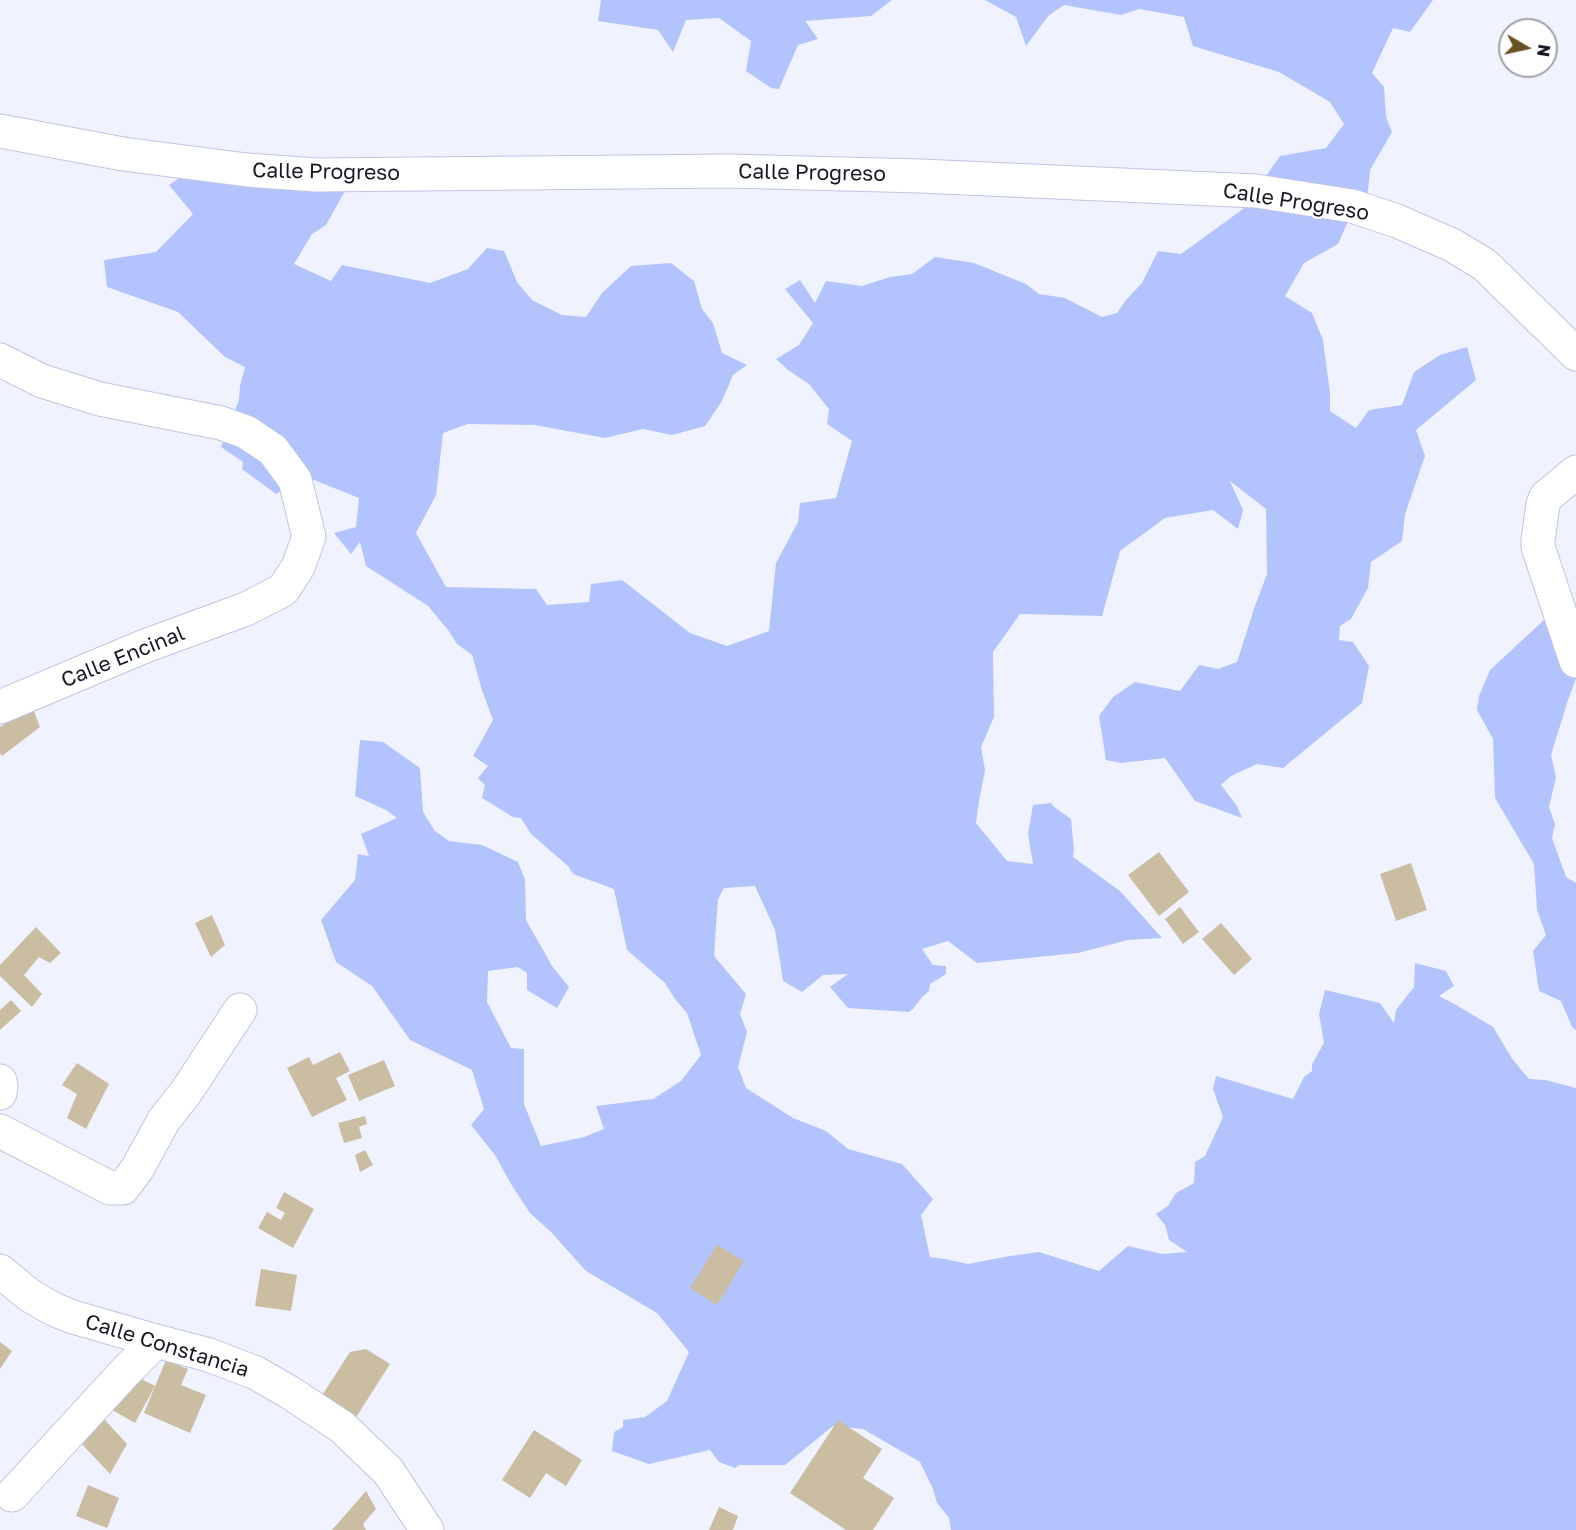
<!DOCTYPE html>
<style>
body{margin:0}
#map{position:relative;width:1576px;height:1530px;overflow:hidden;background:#f0f3ff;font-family:"Golos Text",sans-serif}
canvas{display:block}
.north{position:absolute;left:1498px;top:18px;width:60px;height:60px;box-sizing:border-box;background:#fff;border:2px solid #a2a3a7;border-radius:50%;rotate:99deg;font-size:16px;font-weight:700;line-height:24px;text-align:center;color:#161922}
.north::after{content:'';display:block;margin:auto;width:21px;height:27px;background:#685221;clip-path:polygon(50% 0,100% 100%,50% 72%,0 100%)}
</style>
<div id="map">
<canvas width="1576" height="1530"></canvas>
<div class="north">N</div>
</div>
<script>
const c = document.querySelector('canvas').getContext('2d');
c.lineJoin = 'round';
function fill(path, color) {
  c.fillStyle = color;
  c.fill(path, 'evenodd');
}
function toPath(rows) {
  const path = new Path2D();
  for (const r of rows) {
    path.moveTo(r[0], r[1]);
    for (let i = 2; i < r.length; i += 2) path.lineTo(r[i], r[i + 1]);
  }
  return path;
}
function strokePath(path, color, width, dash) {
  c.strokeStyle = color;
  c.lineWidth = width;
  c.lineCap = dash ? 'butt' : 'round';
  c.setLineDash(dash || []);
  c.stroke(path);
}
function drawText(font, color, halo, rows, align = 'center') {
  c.font = font + ' "Golos Text",sans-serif';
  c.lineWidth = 4.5;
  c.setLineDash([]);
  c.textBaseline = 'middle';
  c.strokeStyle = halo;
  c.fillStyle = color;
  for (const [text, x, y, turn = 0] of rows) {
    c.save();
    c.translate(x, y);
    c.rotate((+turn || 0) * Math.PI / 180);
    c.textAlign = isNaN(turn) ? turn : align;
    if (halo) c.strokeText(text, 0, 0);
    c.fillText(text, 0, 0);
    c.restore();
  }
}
const green = toPath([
 [601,0,892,0,871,16,805,21,818,39,798,45,779,89,771,88,746,71,751,41,719,18,686,20,673,52,658,30,598,21],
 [985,0,1433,0,1410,32,1393,28,1372,73,1384,87,1386,117,1392,132,1370,170,1367,201,1349,219,1338,244,1304,263,1285,296,1312,313,1323,340,1330,393,1330,411,1356,428,1369,410,1402,405,1414,372,1440,355,1467,347,1476,380,1416,430,1425,456,1405,514,1402,541,1371,562,1368,588,1351,619,1340,626,1339,640,1353,642,1369,666,1362,703,1283,768,1257,764,1231,776,1221,785,1237,806,1242,818,1195,801,1165,758,1121,763,1106,760,1099,716,1113,697,1135,682,1180,691,1199,665,1218,669,1237,662,1255,606,1267,574,1266,509,1230,481,1243,510,1238,529,1213,510,1165,518,1120,551,1102,616,1020,614,993,652,994,717,981,747,985,770,979,801,976,823,1007,861,1033,864,1028,834,1033,805,1051,803,1053,806,1071,819,1074,850,1073,857,1120,891,1162,938,1128,940,1078,953,977,963,948,941,922,949,933,965,946,966,946,974,930,984,929,991,922,997,913,1009,909,1012,848,1008,830,987,848,974,823,975,802,992,783,981,775,930,755,886,724,888,718,899,714,956,746,994,740,1014,747,1032,738,1067,746,1088,793,1118,826,1131,848,1149,902,1164,933,1199,921,1215,930,1257,945,1259,968,1264,1010,1256,1039,1252,1099,1271,1128,1246,1162,1254,1187,1252,1169,1240,1165,1225,1156,1214,1168,1206,1176,1193,1194,1183,1195,1162,1205,1156,1223,1117,1213,1089,1216,1076,1293,1099,1304,1077,1312,1071,1312,1064,1324,1043,1319,1014,1325,990,1380,1003,1394,1023,1396,1010,1414,987,1415,963,1446,971,1454,986,1439,996,1458,1006,1493,1027,1513,1060,1529,1079,1545,1080,1576,1088,1576,1530,951,1530,949,1518,937,1503,933,1489,920,1462,863,1429,833,1426,785,1465,739,1465,735,1468,719,1462,710,1450,649,1464,612,1451,614,1432,623,1427,623,1420,645,1417,667,1401,689,1352,657,1313,586,1271,551,1232,530,1213,511,1184,495,1155,471,1125,484,1109,472,1070,410,1040,372,986,336,962,321,920,355,880,358,854,369,856,361,834,397,818,386,810,355,796,360,740,383,742,420,768,423,812,435,831,449,841,482,845,518,862,525,880,526,920,552,966,569,987,557,1008,527,990,527,973,518,967,488,971,487,1002,511,1048,524,1049,524,1104,541,1146,584,1137,604,1129,596,1106,653,1099,681,1081,701,1055,687,1013,675,999,665,983,627,950,614,889,573,874,568,866,531,834,521,818,513,817,482,798,485,785,478,778,488,766,473,756,493,720,482,690,472,655,457,644,448,630,428,606,366,566,360,542,351,554,334,533,356,527,359,498,309,478,276,494,242,469,243,462,221,447,239,400,240,386,245,367,225,357,178,312,107,287,104,260,156,252,193,214,169,185,178,179,172,171,345,191,326,225,312,234,294,264,331,281,342,265,430,283,468,269,487,248,504,251,517,282,532,300,562,315,586,317,602,293,631,266,671,263,694,281,702,309,713,323,722,353,747,365,733,375,722,401,705,426,672,435,643,429,605,438,535,425,468,424,443,433,436,495,416,533,446,587,536,589,547,605,589,602,591,584,622,580,690,633,727,646,769,631,776,563,798,522,800,503,836,498,852,441,827,424,829,409,809,384,788,370,776,359,799,345,813,323,785,289,800,280,815,303,826,281,862,286,890,277,912,274,935,257,974,263,1026,284,1039,294,1065,298,1102,317,1117,313,1126,300,1142,283,1158,251,1181,254,1243,209,1280,156,1326,148,1344,124,1330,102,1279,72,1193,46,1184,17,1139,9,1121,15,1064,5,1048,16,1026,46,1016,17],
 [1576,604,1576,678,1567,703,1551,755,1556,777,1549,807,1555,824,1552,838,1566,877,1576,883,1576,1030,1572,1027,1561,1001,1539,991,1533,951,1546,935,1537,910,1534,864,1495,798,1493,739,1477,710,1479,696,1490,670,1558,607]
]);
const building = toPath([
 [32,706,40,727,2,756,0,753,0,727],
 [1159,852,1189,892,1159,916,1128,875],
 [1411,863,1427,910,1396,921,1380,874],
 [1180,907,1199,932,1183,944,1165,919],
 [212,915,225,945,211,957,195,923],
 [1221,923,1252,959,1234,975,1202,939],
 [36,927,61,953,50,963,39,957,24,975,42,994,32,1007,0,976,0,965],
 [11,1000,21,1011,0,1030,0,1010],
 [340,1052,350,1071,336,1078,347,1100,312,1117,287,1068,309,1057,313,1065],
 [384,1060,395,1086,359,1101,348,1075],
 [77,1063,109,1084,86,1129,67,1118,77,1094,62,1085],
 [365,1116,367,1124,359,1127,362,1138,344,1143,338,1123],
 [365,1150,373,1165,360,1172,355,1155],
 [284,1192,314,1209,293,1248,258,1228,267,1212,281,1220,285,1213,276,1208],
 [717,1245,744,1261,717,1305,690,1288],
 [261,1269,297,1275,291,1311,255,1306],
 [0,1342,12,1351,0,1369],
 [366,1349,390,1364,353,1422,319,1400,350,1352],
 [166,1360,188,1369,181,1385,206,1395,190,1433,144,1413],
 [126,1371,155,1386,135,1423,107,1407],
 [104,1419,127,1444,110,1474,80,1442],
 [838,1420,882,1449,863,1478,894,1498,873,1530,846,1530,790,1493],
 [534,1430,582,1460,566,1486,546,1473,530,1498,502,1480],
 [88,1485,119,1498,107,1528,76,1516],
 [366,1491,376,1509,363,1524,366,1530,332,1530],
 [719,1507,738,1516,733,1530,709,1530]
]);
const minor = toPath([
 [0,131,123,154,247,170,316,175,729,171,921,176,1256,191,1352,206,1397,221,1452,245,1485,265,1576,354],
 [0,360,42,381,100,399,221,423,246,432,273,450,295,480,309,537,298,567,283,590,246,609,145,646,0,707],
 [1576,472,1546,497,1543,504,1538,540,1538,547,1576,661],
 [0,1081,1,1086,0,1093],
 [0,1131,110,1188,123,1188,137,1169,164,1120,186,1092,240,1010],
 [0,1271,29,1295,53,1309,73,1317,156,1341,209,1355,256,1373,289,1392,342,1427,388,1471,427,1530],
 [12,1495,126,1371,156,1341]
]);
const streetNames = [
 ["Calle Progreso",326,172,1],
 ["Calle Progreso",812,173,1],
 ["Calle Progreso",1296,202,9],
 ["Calle Encinal",123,657,-22],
 ["Calle Constancia",167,1346,17]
];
fill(green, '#b3c3fd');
fill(building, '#cabda2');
strokePath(minor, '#bec5e1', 35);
strokePath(minor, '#fff', 33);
drawText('21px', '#161922', '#fff', streetNames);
</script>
